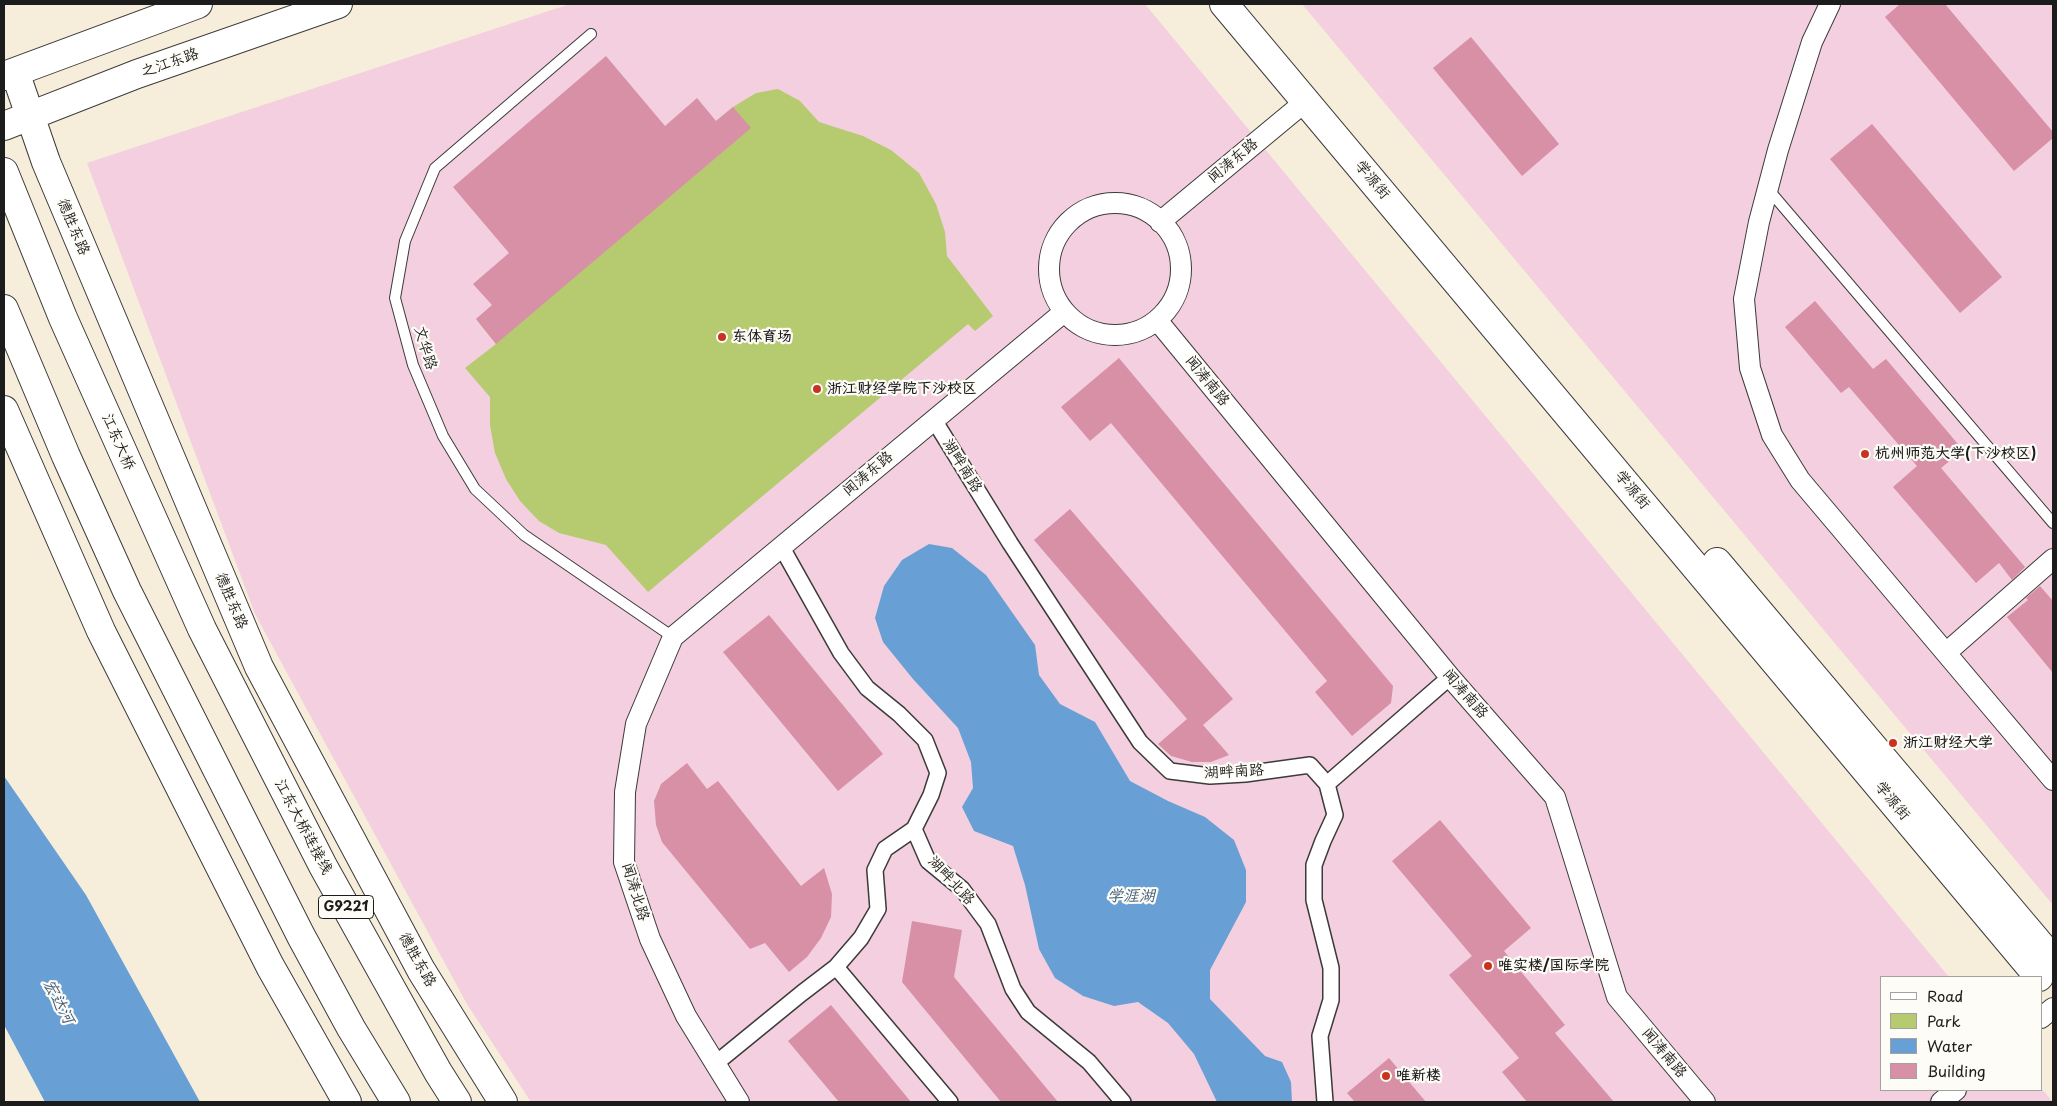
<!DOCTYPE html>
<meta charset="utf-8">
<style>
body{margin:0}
#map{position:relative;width:2057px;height:1106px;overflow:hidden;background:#f7eddb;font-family:"Playpen Sans",sans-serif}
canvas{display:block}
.frame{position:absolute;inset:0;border:5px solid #1c1c1c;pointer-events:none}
.legend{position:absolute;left:1880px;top:976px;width:162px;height:115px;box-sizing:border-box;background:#fdfcf7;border:1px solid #a3a29f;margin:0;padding:6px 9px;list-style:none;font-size:15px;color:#1c1c1c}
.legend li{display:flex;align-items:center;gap:10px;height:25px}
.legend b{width:25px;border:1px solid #a3a29f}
</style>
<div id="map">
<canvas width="2057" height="1106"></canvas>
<div class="frame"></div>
<ul class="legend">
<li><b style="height:6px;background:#fff"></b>Road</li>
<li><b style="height:14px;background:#b6cb6f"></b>Park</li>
<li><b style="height:14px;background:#68a0d6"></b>Water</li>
<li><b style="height:14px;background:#d890a7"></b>Building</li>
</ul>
</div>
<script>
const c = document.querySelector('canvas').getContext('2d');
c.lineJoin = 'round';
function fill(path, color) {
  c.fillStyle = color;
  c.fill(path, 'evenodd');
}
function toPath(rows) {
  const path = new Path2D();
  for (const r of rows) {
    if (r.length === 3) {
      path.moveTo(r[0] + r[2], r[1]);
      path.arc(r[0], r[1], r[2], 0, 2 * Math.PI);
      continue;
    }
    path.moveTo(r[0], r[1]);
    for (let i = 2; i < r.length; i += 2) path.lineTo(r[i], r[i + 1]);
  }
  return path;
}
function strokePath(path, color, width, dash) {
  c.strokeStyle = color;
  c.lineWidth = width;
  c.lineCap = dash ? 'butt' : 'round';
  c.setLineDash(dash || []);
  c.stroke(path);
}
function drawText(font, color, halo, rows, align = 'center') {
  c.font = font + ' "Playpen Sans","LXGW WenKai TC",sans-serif';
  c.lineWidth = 4.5;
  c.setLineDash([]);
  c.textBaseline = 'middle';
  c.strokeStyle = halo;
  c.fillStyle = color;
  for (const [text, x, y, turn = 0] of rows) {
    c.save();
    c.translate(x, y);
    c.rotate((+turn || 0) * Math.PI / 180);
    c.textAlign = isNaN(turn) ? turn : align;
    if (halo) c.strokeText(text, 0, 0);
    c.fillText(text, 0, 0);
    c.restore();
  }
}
const built = toPath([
 [570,4,1145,4,1949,977,1881,977,1881,1090,2041,1090,2041,1088,2053,1102,531,1102,467,1004,255,614,87,163],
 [1302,4,2053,4,2053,905]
]);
const green = toPath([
 [778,89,800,101,819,122,863,136,891,150,919,173,936,204,945,232,947,256,993,316,975,331,968,324,648,592,606,545,559,533,539,521,520,501,506,479,495,453,490,425,490,397,465,368,496,344,476,319,733,107,756,93]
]);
const water = toPath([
 [929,544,952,548,986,575,1035,645,1039,675,1060,704,1095,722,1130,781,1168,801,1205,817,1234,840,1246,870,1246,902,1210,970,1210,999,1265,1056,1282,1062,1291,1082,1292,1102,1217,1102,1194,1054,1168,1023,1138,1002,1114,1006,1083,996,1055,978,1039,949,1025,885,1013,846,974,831,962,807,973,788,971,762,958,728,913,679,883,642,875,618,884,586,902,560],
 [4,776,86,895,200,1102,45,1102,4,1025]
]);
const building = toPath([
 [1900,4,1945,4,2053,132,2053,138,2014,171,1885,17],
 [1471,37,1559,144,1522,176,1433,68],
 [606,56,665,126,697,98,716,121,733,107,751,128,496,344,476,319,492,305,473,284,509,253,453,187],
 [1872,124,2002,277,1960,313,1830,159],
 [1815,301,1873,369,1886,359,1963,450,1941,468,2025,567,2012,580,1999,563,1976,583,1893,487,1917,466,1849,387,1841,393,1785,327],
 [1119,358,1393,686,1391,703,1352,736,1315,692,1327,681,1111,423,1090,441,1061,407],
 [1070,509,1233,699,1203,725,1229,755,1211,762,1192,762,1171,756,1158,744,1187,719,1034,540],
 [2040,586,2053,601,2053,673,2007,617,2028,600,2026,598],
 [769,615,883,754,838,791,723,652],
 [687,763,707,789,718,781,801,886,824,868,832,894,831,917,821,938,807,957,789,972,765,943,750,949,662,842,656,825,654,801,661,784],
 [1440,820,1531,928,1504,951,1565,1025,1555,1033,1614,1102,1527,1102,1502,1072,1519,1058,1449,975,1472,956,1392,861],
 [912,921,962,930,954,977,1058,1102,1001,1102,902,982],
 [831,1005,911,1102,839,1102,788,1041],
 [1389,1058,1426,1102,1355,1102,1347,1093]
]);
const service = toPath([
 [591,34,435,168,405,241,395,298,413,365,443,436,475,489,524,535,673,637],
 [1768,189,2053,523]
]);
const pedestrian = toPath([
 [934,420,1010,543,1140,742,1170,771,1210,776,1245,774,1310,765,1327,784,1335,815,1323,841,1314,865,1314,900,1331,968,1331,1000,1320,1036,1325,1102],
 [781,546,841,653,867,688,899,714,925,740,938,773,931,795,914,829,928,861,962,889,988,924,1013,989,1028,1012,1089,1062,1123,1102],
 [1327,784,1450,677],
 [836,967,950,1102],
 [715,1064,802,993,836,967,861,938,878,909,875,870,885,849,914,829]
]);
const minor = toPath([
 [1830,4,1812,42,1778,150,1759,222,1744,299,1750,368,1772,435,1800,480,2053,780],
 [1115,269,66],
 [1160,222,1306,101],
 [1157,320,1450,677,1555,797,1617,997,1705,1102],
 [1947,652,2053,559],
 [2041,1018,2053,1008],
 [739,1102,686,1016,650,939,624,862,625,792,636,724,673,637,1064,312],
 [1941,1102,1956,1090]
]);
const secondary = toPath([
 [1224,4,2039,977],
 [15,72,46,162,259,667,421,970,503,1102],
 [4,76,198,4],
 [4,126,137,74,338,4],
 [4,410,101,631,270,966,347,1102],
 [1717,562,2053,960]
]);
const trunk = toPath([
 [4,172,63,318,202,629,323,866,438,1072,457,1102],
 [4,309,66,456,127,591,301,936,351,1028,396,1102]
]);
const markers = [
 [722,337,5,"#c8321e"],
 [817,389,5,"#c8321e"],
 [1865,454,5,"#c8321e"],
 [1893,743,5,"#c8321e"],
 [1488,966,5,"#c8321e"],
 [1386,1076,5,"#c8321e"]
];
const shields = [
 [346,907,55]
];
const shieldNames = [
 ["G9221",346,907]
];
const streetNames = [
 ["之江东路",170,63,-19],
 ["闻涛东路",1233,161,-40],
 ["学源街",1372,180,50],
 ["德胜东路",73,227,67],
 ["文华路",425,348,73],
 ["闻涛南路",1207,381,51],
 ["江东大桥",118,442,66],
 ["湖畔南路",962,466,58],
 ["闻涛东路",868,474,-40],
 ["学源街",1632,490,50],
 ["德胜东路",231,601,67],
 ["闻涛南路",1465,694,49],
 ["湖畔南路",1234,772,-3],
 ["学源街",1892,801,50],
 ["江东大桥连接线",303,827,62],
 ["湖畔北路",951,881,47],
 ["闻涛北路",635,892,73],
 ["德胜东路",417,960,61],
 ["闻涛南路",1664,1053,50]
];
const poiNames = [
 ["东体育场",732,337],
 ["浙江财经学院下沙校区",827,389],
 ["杭州师范大学(下沙校区)",1875,454],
 ["浙江财经大学",1903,743],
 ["唯实楼/国际学院",1498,966],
 ["唯新楼",1396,1076]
];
const waterNames = [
 ["学涯湖",1131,897],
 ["宏达河",58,1002,62]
];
fill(built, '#f3cfdf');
fill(green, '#b6cb6f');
fill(water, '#68a0d6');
fill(building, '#d890a7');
strokePath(service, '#3d3b39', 12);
strokePath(pedestrian, '#3d3b39', 18);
strokePath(minor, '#3d3b39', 22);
strokePath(secondary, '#3d3b39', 30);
strokePath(trunk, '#3d3b39', 30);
strokePath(service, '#fff', 10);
strokePath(pedestrian, '#fff', 15);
strokePath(minor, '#fff', 20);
strokePath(secondary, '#fff', 28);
strokePath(trunk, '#fff', 28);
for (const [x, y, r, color] of markers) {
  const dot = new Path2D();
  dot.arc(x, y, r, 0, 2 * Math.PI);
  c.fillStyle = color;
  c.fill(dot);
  strokePath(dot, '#fdfcf7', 2);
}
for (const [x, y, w] of shields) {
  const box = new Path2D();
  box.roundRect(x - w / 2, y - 11.5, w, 23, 4);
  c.fillStyle = '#fdfcf7';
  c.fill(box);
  strokePath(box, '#1c1c1c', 1);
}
drawText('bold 14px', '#1c1c1c', null, shieldNames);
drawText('15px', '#1c1c1c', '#fdfcf7', streetNames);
drawText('bold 15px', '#1c1c1c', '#fdfcf7', poiNames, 'left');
drawText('italic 16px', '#425e79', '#fdfcf7', waterNames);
</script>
